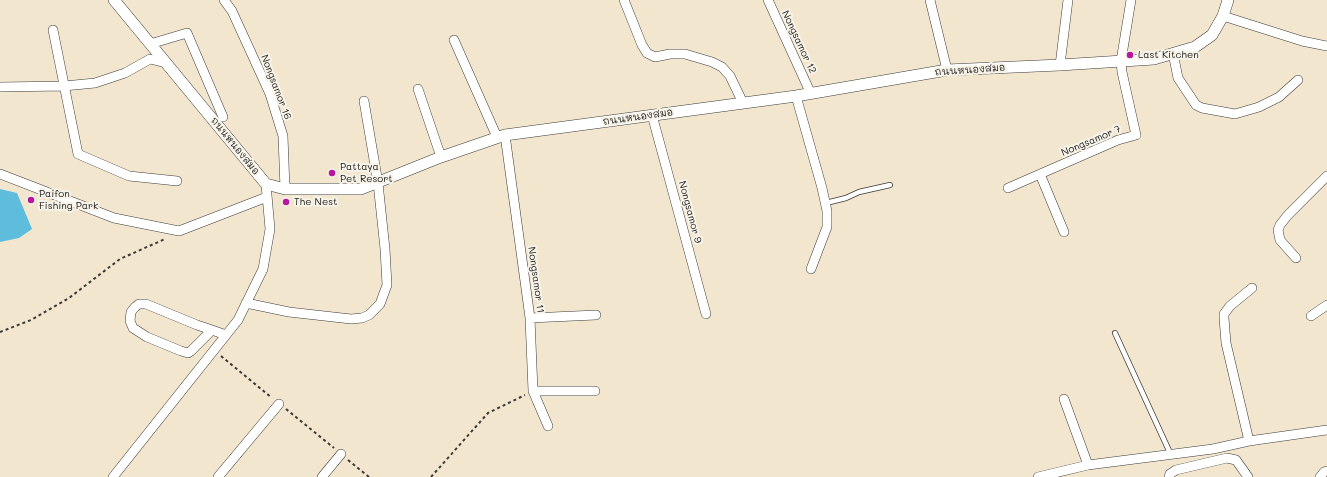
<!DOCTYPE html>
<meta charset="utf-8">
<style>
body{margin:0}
canvas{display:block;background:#f3e6ce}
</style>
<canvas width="1327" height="477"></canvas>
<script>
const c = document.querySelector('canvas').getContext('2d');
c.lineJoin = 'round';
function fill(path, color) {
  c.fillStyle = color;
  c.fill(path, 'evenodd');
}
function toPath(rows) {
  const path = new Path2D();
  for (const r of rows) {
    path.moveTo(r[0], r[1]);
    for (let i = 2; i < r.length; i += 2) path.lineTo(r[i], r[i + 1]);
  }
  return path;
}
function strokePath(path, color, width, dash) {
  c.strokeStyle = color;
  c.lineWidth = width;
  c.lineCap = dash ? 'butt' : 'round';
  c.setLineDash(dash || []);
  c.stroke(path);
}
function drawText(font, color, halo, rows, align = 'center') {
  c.font = font + ' Mali,"Playpen Sans Thai",sans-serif';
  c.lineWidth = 4;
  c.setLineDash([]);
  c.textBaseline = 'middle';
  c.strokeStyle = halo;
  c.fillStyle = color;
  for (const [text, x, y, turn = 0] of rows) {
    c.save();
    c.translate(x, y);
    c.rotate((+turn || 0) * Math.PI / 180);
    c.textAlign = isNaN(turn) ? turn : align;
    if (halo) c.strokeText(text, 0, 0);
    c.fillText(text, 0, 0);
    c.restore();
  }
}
const water = toPath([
 [0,189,17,193,32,229,19,238,0,242]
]);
const path = toPath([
 [0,332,31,320,69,298,120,259,165,239],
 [221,356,272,398],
 [286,409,334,448],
 [348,460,369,477],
 [431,477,488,413,525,395]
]);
const service = toPath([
 [826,203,846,198,859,192,890,185],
 [1115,333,1171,455]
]);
const minor = toPath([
 [224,0,232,11,270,94,283,136,285,189],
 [624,0,642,45,647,53,655,57,670,54,685,54,712,62,722,67,730,76,743,103],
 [768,0,811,94],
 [930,0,947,70],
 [1223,16,1302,41,1327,46],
 [53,30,78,154,129,176,177,181],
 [454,40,497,137],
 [150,44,187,33,223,117],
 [1173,53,1178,78,1196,105,1202,108,1235,114,1259,107,1279,97,1298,80],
 [1060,65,1068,0],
 [0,87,64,86,95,83,125,73,150,59,166,63],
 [418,89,441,157],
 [796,96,822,188,827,211,827,227,811,269],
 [652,115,706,314],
 [505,135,530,318,533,391,548,426],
 [0,174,114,218,179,231,267,197],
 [1040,174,1064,232],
 [1008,188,1118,140,1136,135,1122,72,1121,61,1131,0],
 [1296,258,1280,240,1278,230,1280,225,1287,216,1327,176],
 [246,303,289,312,351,319,362,318,369,315,380,304,387,285,385,249,378,183,364,101],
 [1311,316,1327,305],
 [530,318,596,315],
 [212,330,191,351,188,353,181,351,147,337,133,328,130,321,131,312,135,307,139,304,146,304,197,325,212,330,226,335],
 [533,391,595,391],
 [1064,399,1088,465],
 [1249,441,1226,343,1224,318,1224,314,1230,306,1252,288],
 [113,477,238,320,263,269,270,229,266,184],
 [218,477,279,404],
 [322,477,341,454],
 [1038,477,1088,465,1213,449,1249,441,1327,430],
 [1169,477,1170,474,1176,470,1227,458,1236,460,1248,477],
 [1320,477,1324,472,1327,471]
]);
const tertiary = toPath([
 [114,0,266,184,285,189,361,189,441,157,505,135,796,96,947,70,1060,65,1154,59,1195,47,1212,35,1223,16,1228,0]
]);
const markers = [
 [1130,55,4,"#b5179e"],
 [332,173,4,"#b5179e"],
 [31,200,4,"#b5179e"],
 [286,202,4,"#b5179e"]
];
const streetNames = [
 ["Nongsamor 12",799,42,65],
 ["ถนนหนองสมอ",970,70,-4],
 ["Nongsamor 16",276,87,69],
 ["ถนนหนองสมอ",638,117,-8],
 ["Nongsamor 7",1091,141,-23],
 ["ถนนหนองสมอ",235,146,51],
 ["Nongsamor 9",690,212,75],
 ["Nongsamor 11",536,280,82]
];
const poiNames = [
 ["Last Kitchen",1138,55],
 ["Pattaya",340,167],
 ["Pet Resort",340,179],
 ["Paifon",39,194],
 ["Fishing Park",39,206],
 ["The Nest",294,202]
];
fill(water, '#5ebddc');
strokePath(service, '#3c3a37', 6);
strokePath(minor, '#3c3a37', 10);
strokePath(tertiary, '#3c3a37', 12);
strokePath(path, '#3c3a37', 2, [3, 3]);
strokePath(service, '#fff', 4.5);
strokePath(minor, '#fff', 9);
strokePath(tertiary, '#fff', 11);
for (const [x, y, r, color] of markers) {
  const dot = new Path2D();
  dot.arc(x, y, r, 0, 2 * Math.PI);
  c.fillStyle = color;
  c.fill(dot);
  strokePath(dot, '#f7f3e8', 1.5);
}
drawText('10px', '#1c1c1c', '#f7f3e8', streetNames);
drawText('10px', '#1c1c1c', '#f7f3e8', poiNames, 'left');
</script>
